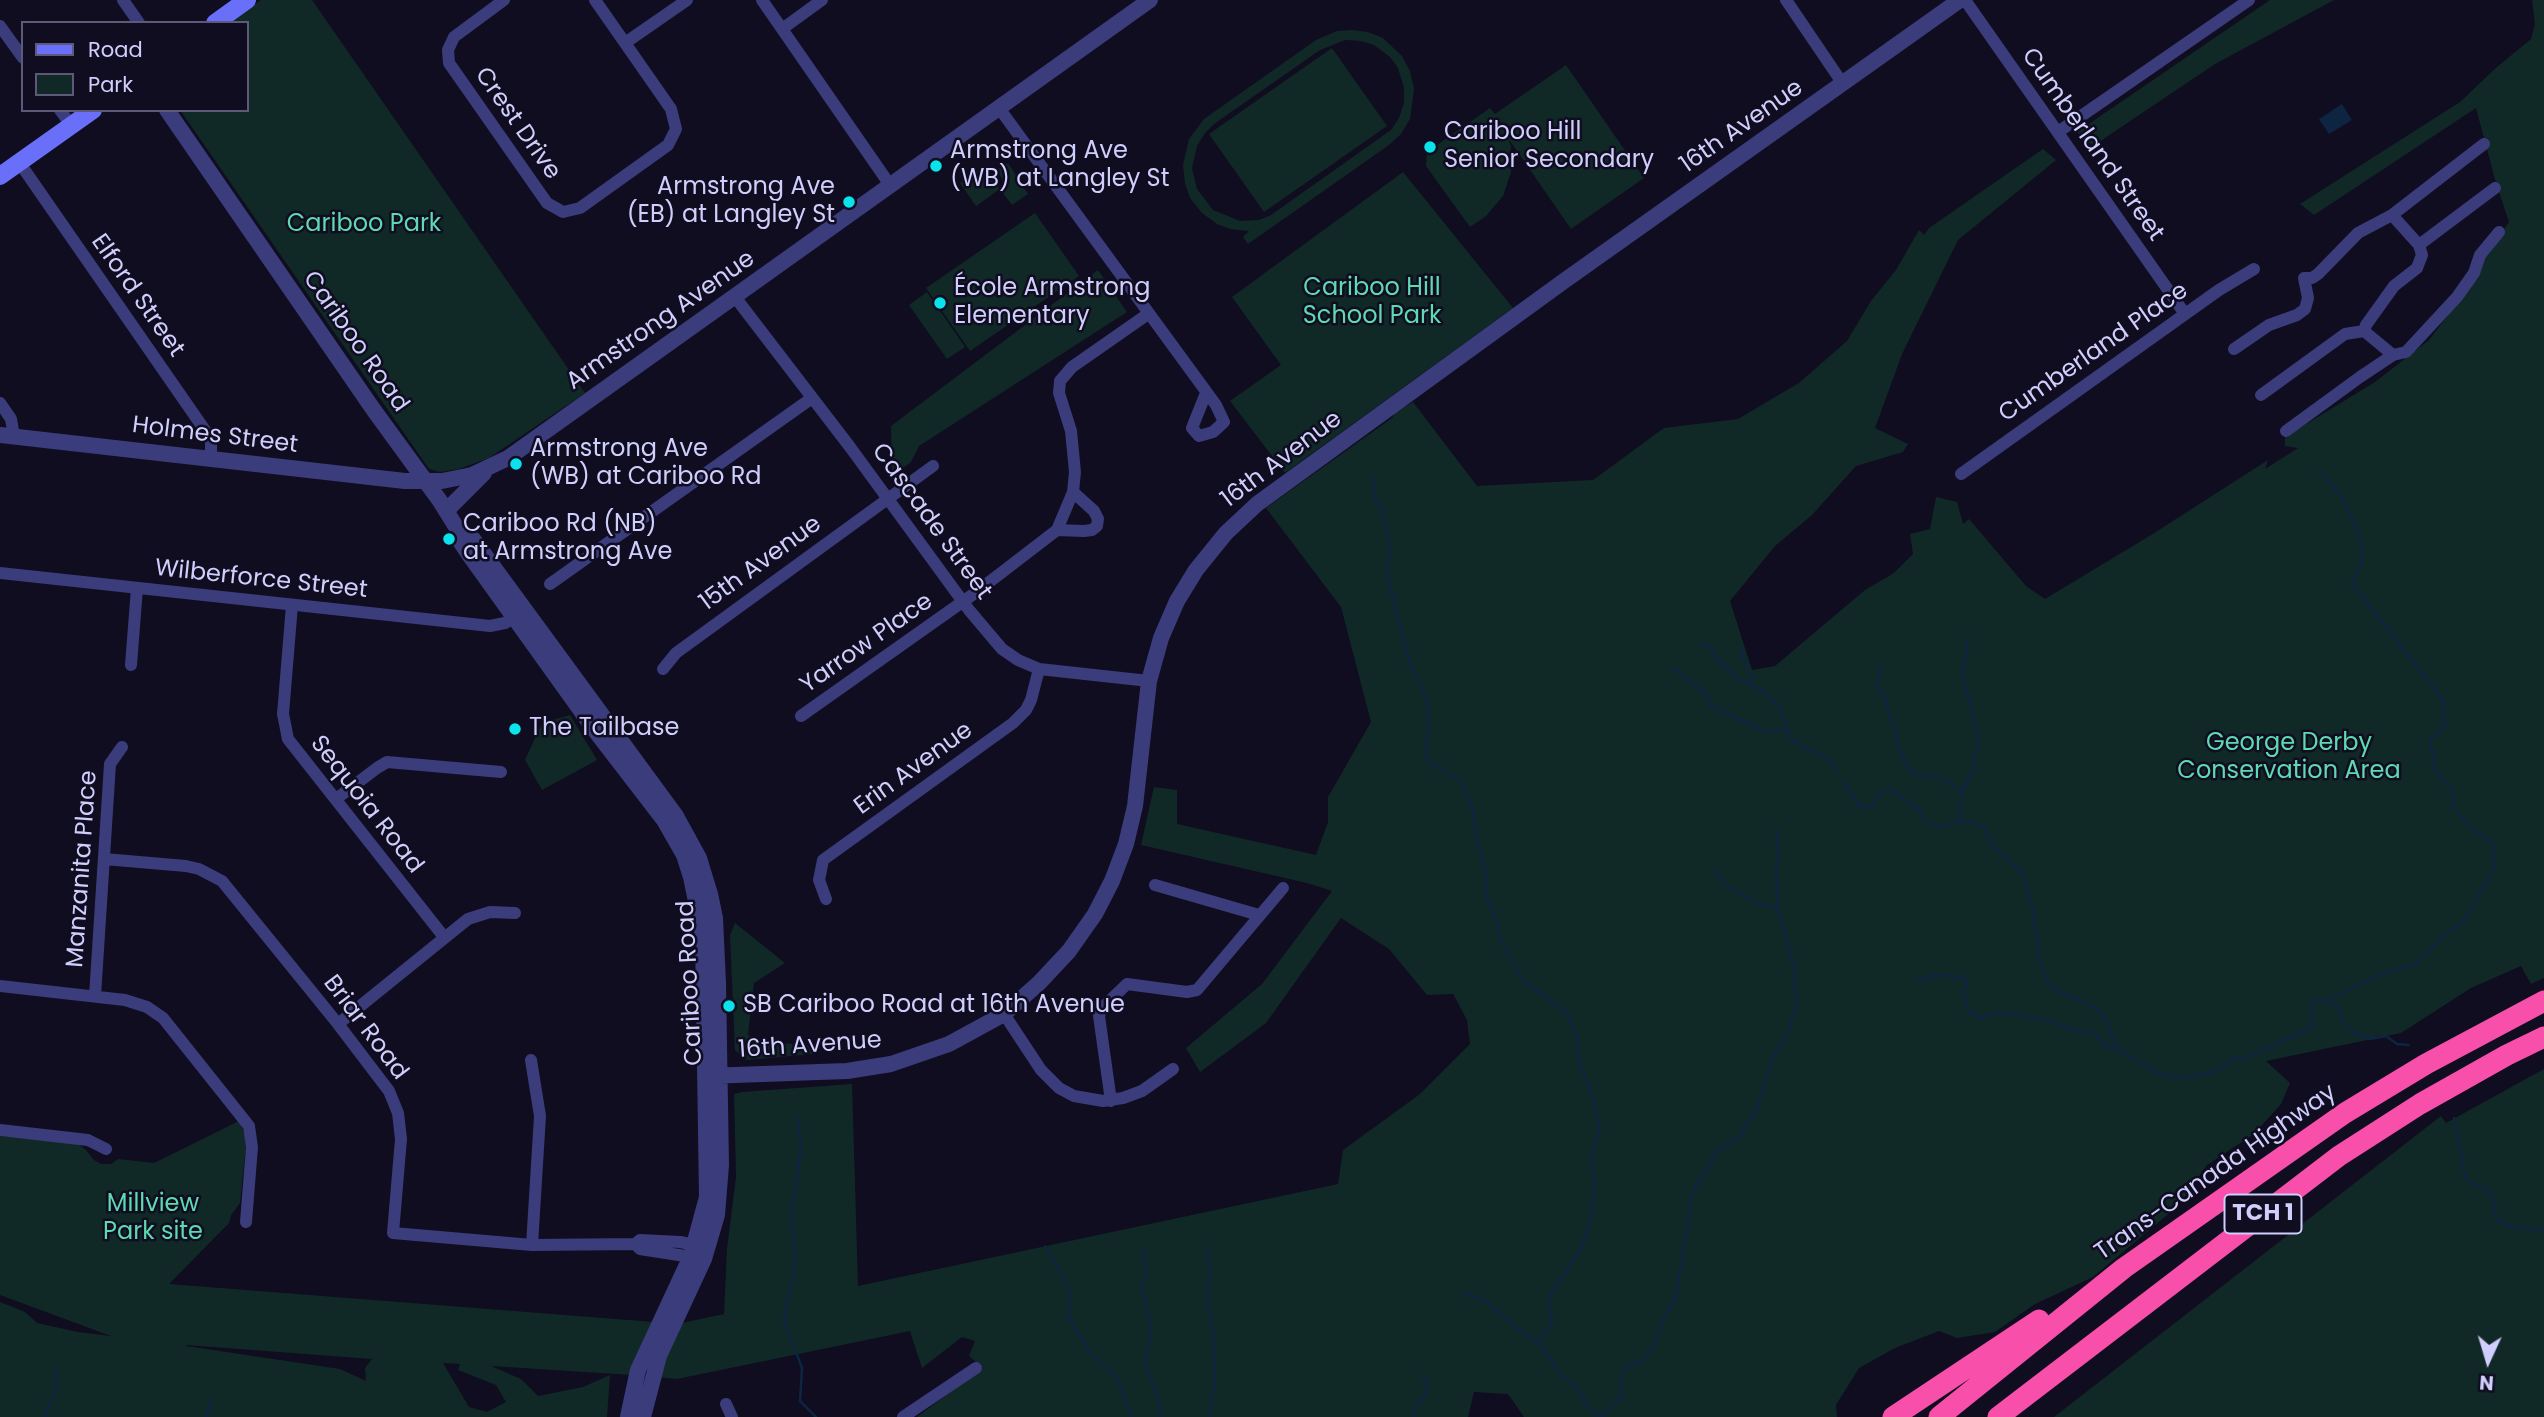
<!DOCTYPE html>
<meta charset="utf-8">
<style>
body{margin:0}
#map{position:relative;width:2544px;height:1417px;overflow:hidden;background:#0f0d1f;font-family:Poppins,sans-serif}
canvas{display:block}
.legend{position:absolute;left:21px;top:21px;width:228px;height:91px;box-sizing:border-box;background:#0f0d1f;border:2px solid #5c5a78;margin:0;padding:9px 12px;list-style:none;font-size:21px;color:#d0cefd}
.legend li{display:flex;align-items:center;gap:14px;height:35px}
.legend b{width:35px;border:2px solid #5c5a78}
.north{position:absolute;left:2453px;top:1326px;width:70px;height:70px;-webkit-text-stroke:5px #0f0d1f;paint-order:stroke;rotate:184deg;font-size:19px;font-weight:700;line-height:28px;text-align:center;color:#d0cefd}
.north::after{content:'';display:block;margin:auto;width:24px;height:32px;background:#d0cefd;clip-path:polygon(50% 0,100% 100%,50% 72%,0 100%)}
</style>
<div id="map">
<canvas width="2544" height="1417"></canvas>
<ul class="legend">
<li><b style="height:9px;background:#696ff8"></b>Road</li>
<li><b style="height:19px;background:#112926"></b>Park</li>
</ul>
<div class="north">N</div>
</div>
<script>
const c = document.querySelector('canvas').getContext('2d');
c.lineJoin = 'round';
function fill(path, color) {
  c.fillStyle = color;
  c.fill(path, 'evenodd');
}
function toPath(rows) {
  const path = new Path2D();
  for (const r of rows) {
    path.moveTo(r[0], r[1]);
    for (let i = 2; i < r.length; i += 2) path.lineTo(r[i], r[i + 1]);
  }
  return path;
}
function strokePath(path, color, width, dash) {
  c.strokeStyle = color;
  c.lineWidth = width;
  c.lineCap = dash ? 'butt' : 'round';
  c.setLineDash(dash || []);
  c.stroke(path);
}
function drawText(font, color, halo, rows, align = 'center') {
  c.font = font + ' Poppins,sans-serif';
  c.lineWidth = 5;
  c.setLineDash([]);
  c.textBaseline = 'middle';
  c.strokeStyle = halo;
  c.fillStyle = color;
  for (const [text, x, y, turn = 0] of rows) {
    c.save();
    c.translate(x, y);
    c.rotate((+turn || 0) * Math.PI / 180);
    c.textAlign = isNaN(turn) ? turn : align;
    if (halo) c.strokeText(text, 0, 0);
    c.fillText(text, 0, 0);
    c.restore();
  }
}
const green = toPath([
 [261,0,312,0,585,393,489,458,459,469,440,472,429,469,180,110,247,110,247,23,229,23],
 [2270,0,2334,0,2215,64,2093,146,2077,132],
 [2532,0,2544,0,2544,978,2531,984,2521,966,2471,988,2401,1033,2266,1061,2290,1083,2281,1104,2254,1134,2207,1165,2179,1205,2093,1277,2035,1304,1995,1332,1957,1338,1939,1331,1895,1348,1859,1368,1836,1405,1837,1417,1524,1417,1508,1394,1474,1392,1468,1417,917,1417,983,1368,969,1356,975,1341,962,1337,922,1368,910,1331,677,1379,658,1377,682,1323,724,1314,727,1249,736,1177,734,1094,742,1092,852,1084,858,1286,1338,1184,1343,1150,1420,1094,1470,1044,1467,1020,1453,994,1427,995,1389,949,1341,918,1266,1023,1200,1072,1186,1048,1262,984,1332,891,1307,883,1141,845,1154,787,1177,790,1177,824,1316,855,1328,822,1328,797,1371,722,1341,607,1266,508,1392,418,1395,412,1413,402,1477,486,1593,480,1664,428,1738,419,1799,383,1847,341,1871,301,1896,270,1919,230,1924,235,1929,228,2043,149,2056,160,1958,240,1902,354,1875,428,1908,444,1903,452,1856,466,1812,515,1775,546,1730,601,1752,670,1775,666,1865,590,1894,573,1913,554,1910,534,1930,529,1936,497,1957,502,1963,524,1969,519,2026,586,2045,599,2151,535,2268,460,2265,469,2298,448,2285,446,2285,437,2375,382,2429,340,2479,274,2484,258,2509,222,2496,183,2476,108,2314,215,2300,204,2460,102,2497,67,2531,39,2535,24],
 [1352,30,1368,32,1383,38,1402,56,1410,71,1414,89,1410,119,1401,134,1389,145,1248,244,1243,237,1249,231,1230,229,1217,224,1202,213,1190,198,1185,183,1183,165,1189,139,1204,119,1316,40,1337,31],
 [1345,40,1361,41,1374,45,1390,57,1398,68,1404,88,1404,103,1399,118,1391,130,1271,215,1259,220,1240,221,1213,210,1197,189,1192,168,1197,146,1205,133,1214,124,1320,50],
 [1332,48,1387,126,1264,212,1209,134],
 [1566,65,1644,178,1571,229,1508,138,1511,147,1511,172,1503,196,1486,216,1470,227,1426,166,1427,152,1490,108,1495,114],
 [1008,163,1028,194,1012,205,1003,193,1007,188,997,170],
 [984,166,1000,189,976,206,960,183],
 [1403,172,1513,308,1285,473,1230,401,1281,365,1232,297],
 [1035,213,1079,276,970,351,926,288],
 [1098,270,1127,312,919,446,911,462,892,476,891,426],
 [927,292,965,347,947,359,909,305],
 [570,715,597,760,542,790,525,760,542,723],
 [735,923,785,963,754,983,748,1035,764,1041,812,1046,814,1054,746,1060,735,1050,730,935],
 [2544,1069,2544,1417,2054,1417,2441,1116,2446,1123],
 [239,1121,245,1134,246,1145,240,1203,231,1215,229,1223,169,1284,654,1322,632,1375,491,1366,521,1379,538,1396,583,1387,610,1375,607,1417,0,1417,0,1302,25,1312,37,1323,78,1332,111,1336,0,1295,0,1136,78,1144,86,1150,94,1160,101,1164,111,1164,118,1159,154,1163],
 [186,1346,186,1345,372,1359,365,1368,366,1381,340,1369],
 [443,1363,460,1364,458,1370,496,1385,506,1402,487,1412,469,1407]
]);
const water = toPath([
 [2342,104,2352,120,2329,134,2319,119]
]);
const stream = toPath([
 [2320,471,2341,496,2359,534,2363,558,2352,584,2443,700,2445,726,2430,740,2436,771,2453,791,2453,808,2474,830,2492,842,2494,868,2464,921,2444,935,2416,964,2377,976,2328,1000],
 [1373,476,1375,498,1383,513,1389,540,1388,579,1410,664,1426,697,1429,726,1426,759,1461,782,1472,806,1478,845,1485,870,1486,895,1499,925,1498,935,1523,980,1567,1013,1577,1037,1580,1065,1592,1093,1600,1128,1593,1151,1591,1168,1595,1182,1589,1224,1581,1249,1548,1299,1552,1323,1541,1335,1541,1346,1562,1376,1575,1386,1592,1411,1602,1417],
 [1700,644,1711,648,1719,661,1738,679,1760,689,1780,708,1787,730],
 [1739,647,1753,681],
 [1672,667,1707,695,1710,705,1766,732,1787,730,1795,743,1825,757,1839,772],
 [1882,667,1876,684,1886,700,1890,718,1897,729,1896,743,1908,768,1917,775,1934,776,1947,781,1962,791],
 [1844,782,1860,807,1873,806,1880,792,1891,789,1919,810,1927,824,1940,827,1959,821,1975,823,1984,828,1992,845,2022,873,2032,905,2041,965,2047,982,2060,992,2094,1007,2108,1022,2111,1035,2120,1051,2160,1074,2181,1078,2217,1071,2232,1058,2244,1059,2312,1027,2312,1002,2328,1000,2338,1008,2343,1021,2354,1033,2370,1039,2386,1036,2397,1044,2409,1045],
 [1959,821,1962,792,1972,774,1978,740,1963,674,1968,640],
 [1716,869,1725,885,1759,904,1778,908],
 [1917,981,1936,975,1962,977,1967,982,1964,991,1965,1002,1969,1012,1982,1018,1991,1014,2007,1013,2053,1022,2078,1032,2096,1033,2102,1044,2120,1051],
 [797,1117,801,1147,792,1213,795,1263,784,1320,802,1368,800,1401,816,1417],
 [2454,1118,2466,1180,2491,1193,2497,1221,2516,1228,2544,1230],
 [1045,1246,1070,1290,1068,1317,1089,1351,1117,1378,1132,1417],
 [1207,1247,1210,1271,1207,1294,1213,1338,1215,1377,1210,1417],
 [1143,1249,1146,1271,1142,1285,1151,1330,1145,1364,1160,1402,1160,1417],
 [1464,1292,1487,1302,1519,1330,1541,1346],
 [1601,1416,1623,1395,1620,1380,1627,1366,1642,1361,1653,1348,1663,1319,1676,1297,1692,1193,1717,1151,1739,1137,1757,1109,1773,1057,1788,1034,1796,1006,1795,973,1778,908,1776,874,1779,850,1776,829],
 [44,1417,56,1390,55,1366],
 [206,1417,212,1399],
 [1413,1417,1416,1405,1428,1391,1423,1375]
]);
const minor = toPath([
 [123,0,139,23],
 [504,0,454,37,448,50,449,63,547,203,563,212,580,208,668,145,676,129,671,109,595,0],
 [762,0,890,185],
 [1786,0,1843,84],
 [1965,0,2185,314],
 [0,26,23,58],
 [782,29,822,0],
 [625,43,687,0],
 [999,108,1216,405,1224,422,1213,432,1199,436,1192,428,1206,393],
 [60,110,71,125],
 [2058,132,2249,0],
 [19,162,211,439,211,457],
 [2419,245,2495,188],
 [735,297,850,447,969,610,1002,649,1018,660,1039,669,1149,681],
 [2364,331,2366,325,2394,286,2417,268,2422,255,2419,245,2392,215],
 [2234,349,2269,325,2297,315,2305,309,2308,298,2304,278,2312,278,2318,274,2358,233,2392,215,2484,144],
 [2261,395,2345,334,2364,331,2393,355],
 [0,403,11,419,14,436],
 [2286,431,2360,377,2393,355,2406,352,2457,297,2474,273,2480,255,2499,232],
 [1961,474,2219,290,2254,269],
 [1057,530,1084,531,1092,530,1097,526,1098,519,1094,511,1073,492],
 [0,573,490,626,505,623,515,617],
 [550,584,812,398],
 [292,605,283,714,288,739,444,937],
 [131,665,137,588],
 [663,669,676,653,933,466],
 [801,716,975,593,1057,530,1073,492,1075,472,1071,431,1059,393,1060,381,1072,367,1148,314],
 [336,799,377,768,387,762,501,772],
 [104,859,186,866,199,869,222,881,338,1024,389,1091,398,1113,401,1139,393,1233,532,1245,635,1244,640,1240,680,1242,700,1246],
 [1155,885,1259,915],
 [826,899,819,880,823,860,1013,723,1026,710,1031,700,1039,669],
 [0,986,125,1000,147,1007,163,1018,249,1126,252,1147,246,1222],
 [95,996,110,764,122,747],
 [1004,1014,1041,1070,1059,1088,1074,1096,1103,1101,1123,1098,1142,1091,1173,1069],
 [338,1024,468,919,490,912,515,913],
 [531,1060,540,1116,532,1245],
 [1111,1101,1099,1016,1101,1009,1127,984,1187,992,1197,990,1283,888],
 [0,1130,88,1140,106,1149],
 [635,1244,640,1249,698,1258],
 [726,1404,732,1417],
 [903,1417,976,1368]
]);
const tertiary = toPath([
 [167,110,373,409,440,501,458,530,460,541,468,553,597,733,664,820,684,855,691,877,703,936,707,1197,691,1256,638,1370,628,1417],
 [0,435,405,481,442,481,472,475,508,458,1150,0],
 [446,511,484,473],
 [458,530,473,539,676,816,699,858,710,894,715,918,718,983,721,1165,717,1215,704,1259,659,1356,643,1417],
 [707,1076,847,1071,891,1064,949,1044,1004,1014,1039,983,1069,951,1095,914,1112,881,1126,844,1135,806,1149,681,1161,638,1177,601,1196,570,1226,533,1257,504,1564,281,1960,0]
]);
const secondary = toPath([
 [215,23,247,0],
 [0,176,93,110]
]);
const motorway = toPath([
 [1893,1417,2039,1320],
 [1939,1417,2124,1268,2345,1113,2426,1064,2544,1001],
 [1998,1417,2339,1156,2420,1104,2507,1055,2544,1037]
]);
const markers = [
 [1430,147,7,"#0be3ec"],
 [936,166,7,"#0be3ec"],
 [849,202,7,"#0be3ec"],
 [940,303,7,"#0be3ec"],
 [516,464,7,"#0be3ec"],
 [449,539,7,"#0be3ec"],
 [515,729,7,"#0be3ec"],
 [729,1006,7,"#0be3ec"]
];
const shields = [
 [2263,1214,77]
];
const shieldNames = [
 ["TCH 1",2263,1214]
];
const streetNames = [
 ["Crest Drive",517,124,55],
 ["16th Avenue",1742,127,-35],
 ["Cumberland Street",2092,145,55],
 ["Elford Street",137,296,55],
 ["Armstrong Avenue",661,321,-35],
 ["Cariboo Road",355,342,55],
 ["Cumberland Place",2094,353,-35],
 ["Holmes Street",215,436,7],
 ["16th Avenue",1282,460,-37],
 ["Cascade Street",931,522,54],
 ["15th Avenue",761,564,-36],
 ["Wilberforce Street",261,580,6],
 ["Yarrow Place",867,644,-35],
 ["Erin Avenue",914,769,-36],
 ["Sequoia Road",366,805,52],
 ["Manzanita Place",83,869,-86],
 ["Cariboo Road",691,983,-93],
 ["Briar Road",365,1028,53],
 ["16th Avenue",810,1046,-4],
 ["Trans-Canada Highway",2216,1173,-35]
];
const poiNames = [
 ["Cariboo Hill",1444,133],
 ["Senior Secondary",1444,161],
 ["Armstrong Ave",950,152],
 ["(WB) at Langley St",950,180],
 ["Armstrong Ave",835,188,"right"],
 ["(EB) at Langley St",835,216,"right"],
 ["École Armstrong",954,289],
 ["Elementary",954,317],
 ["Armstrong Ave",530,450],
 ["(WB) at Cariboo Rd",530,478],
 ["Cariboo Rd (NB)",463,525],
 ["at Armstrong Ave",463,553],
 ["The Tailbase",529,729],
 ["SB Cariboo Road at 16th Avenue",743,1006]
];
const parkNames = [
 ["Cariboo Park",364,225],
 ["Cariboo Hill",1372,289],
 ["School Park",1372,317],
 ["George Derby",2289,744],
 ["Conservation Area",2289,772],
 ["Millview",153,1205],
 ["Park site",153,1233]
];
fill(green, '#112926');
fill(water, '#0e2542');
strokePath(stream, '#0e2542', 2.5);
strokePath(minor, '#3b3c7c', 12);
strokePath(tertiary, '#3b3c7c', 16);
strokePath(secondary, '#696ff8', 18);
strokePath(motorway, '#f74faa', 21);
for (const [x, y, r, color] of markers) {
  const dot = new Path2D();
  dot.arc(x, y, r, 0, 2 * Math.PI);
  c.fillStyle = color;
  c.fill(dot);
  strokePath(dot, '#0f0d1f', 2.5);
}
for (const [x, y, w] of shields) {
  const box = new Path2D();
  box.roundRect(x - w / 2, y - 19.5, w, 39, 5);
  c.fillStyle = '#0f0d1f';
  c.fill(box);
  strokePath(box, '#d0cefd', 2);
}
drawText('bold 23px', '#d0cefd', null, shieldNames);
drawText('24px', '#d0cefd', '#0f0d1f', streetNames);
drawText('24px', '#d0cefd', '#0f0d1f', poiNames, 'left');
drawText('24px', '#5ed9b2', '#0f0d1f', parkNames);
</script>
